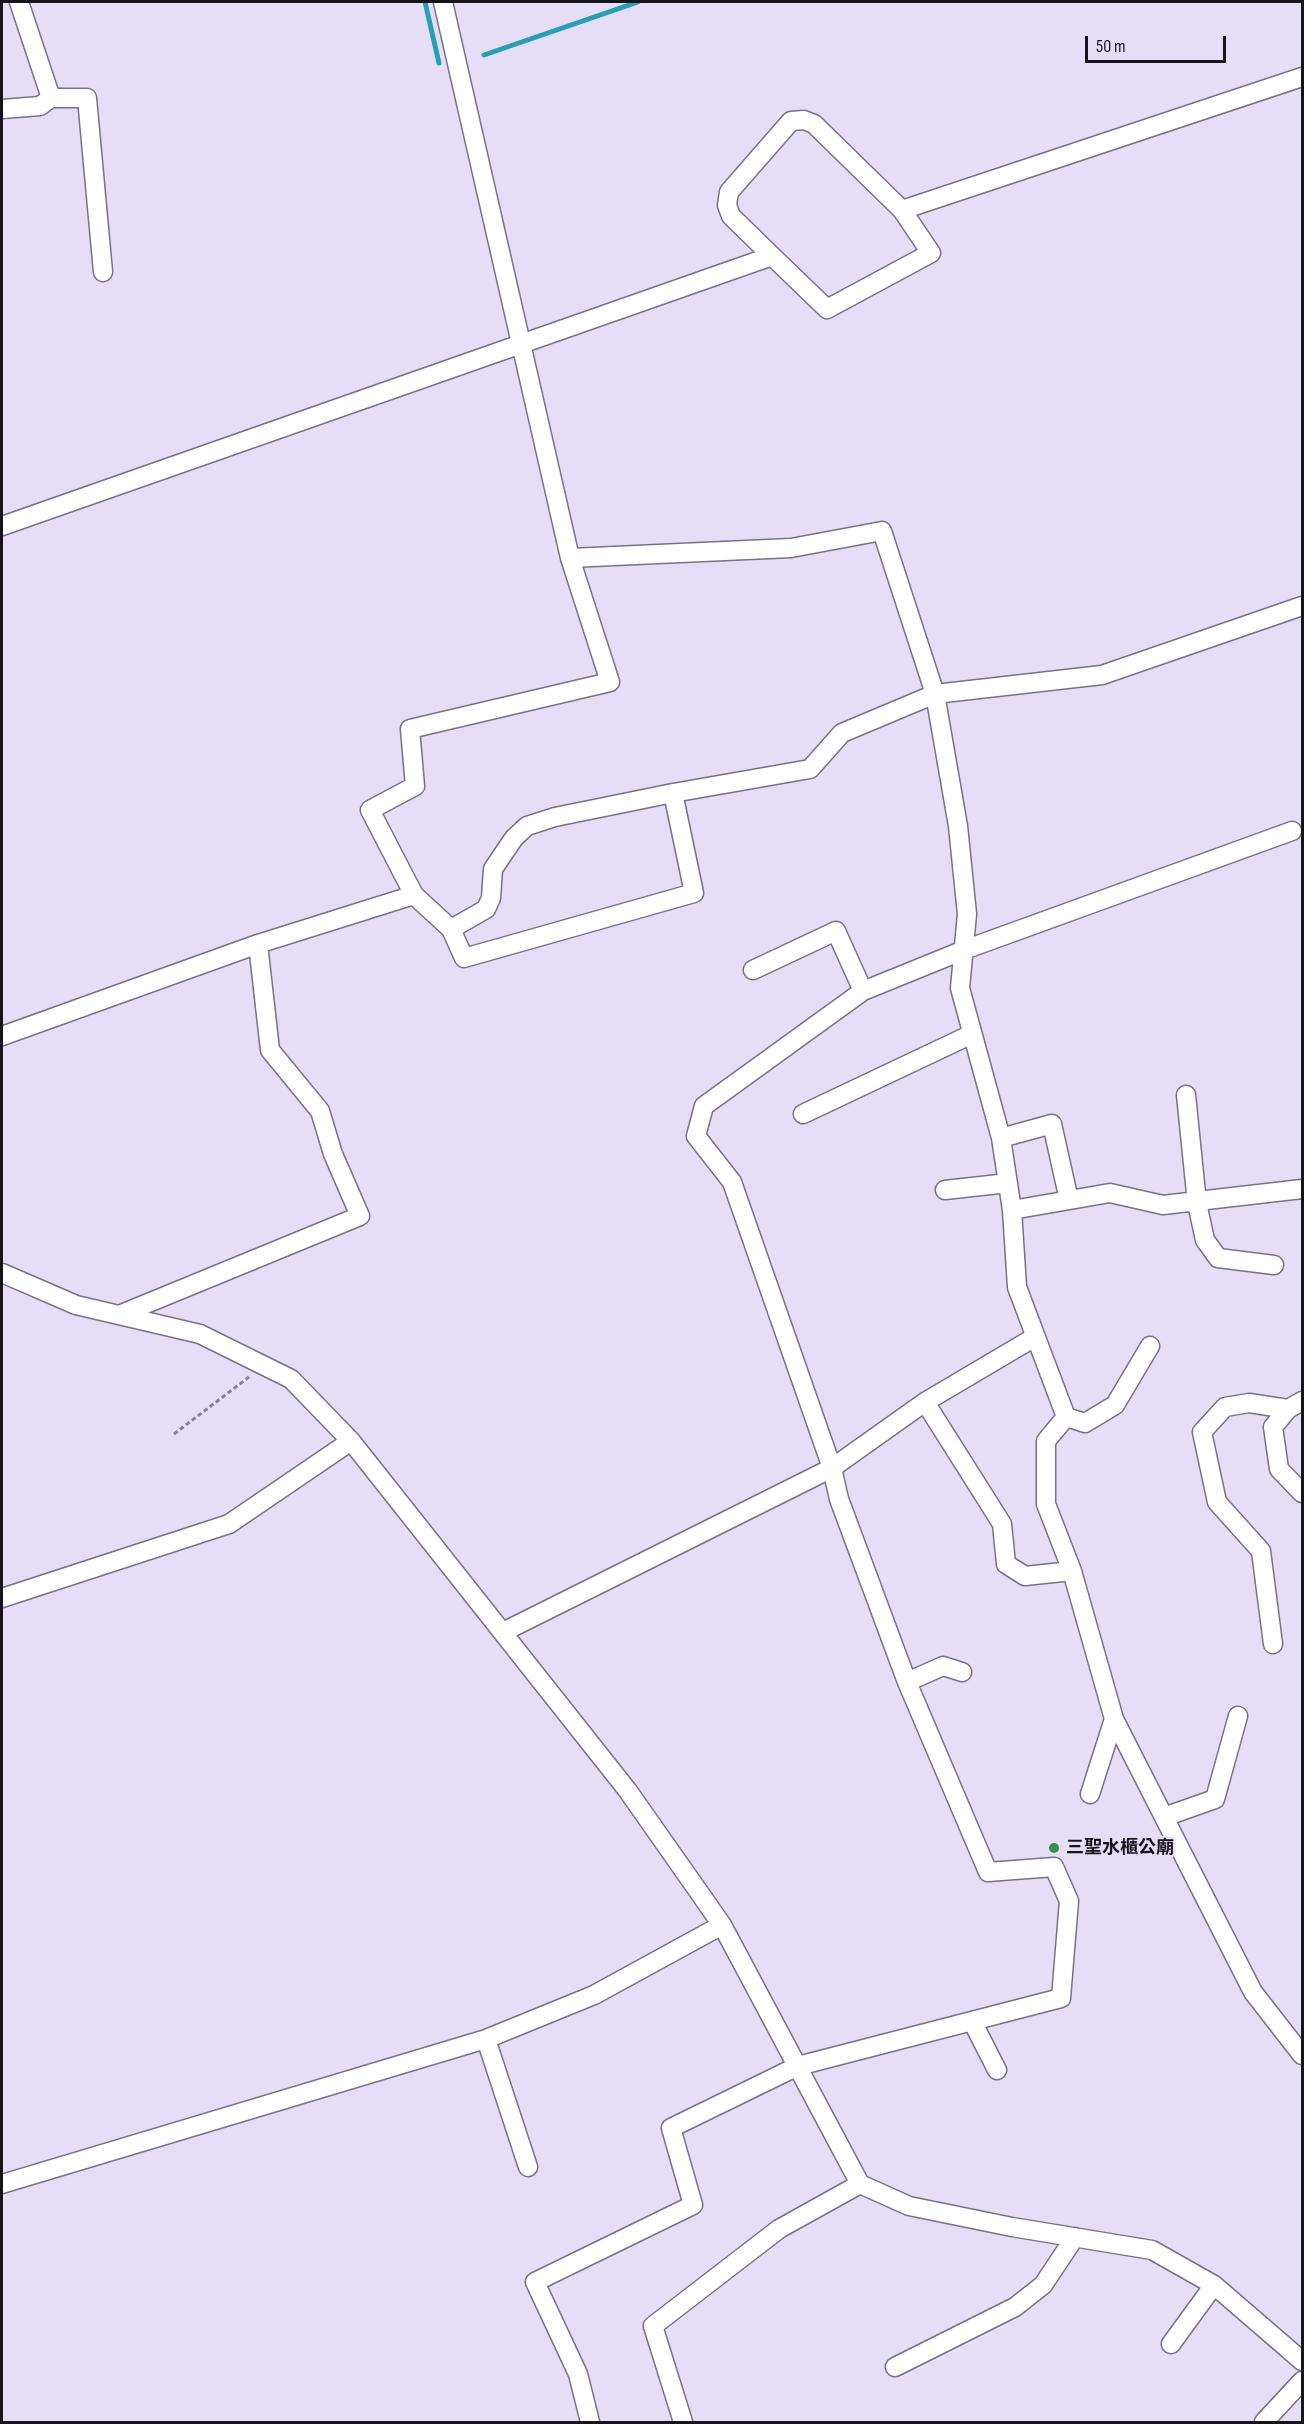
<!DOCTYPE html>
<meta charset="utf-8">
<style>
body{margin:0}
#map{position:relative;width:1304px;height:2424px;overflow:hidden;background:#e6def6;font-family:"Sofia Sans Condensed",sans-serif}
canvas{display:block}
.frame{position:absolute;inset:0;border:3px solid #16131b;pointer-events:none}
.scale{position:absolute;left:1085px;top:36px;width:141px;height:27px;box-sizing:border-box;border:3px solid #16131b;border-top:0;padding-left:8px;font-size:18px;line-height:21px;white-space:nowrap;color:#16131b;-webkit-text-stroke:4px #e6def6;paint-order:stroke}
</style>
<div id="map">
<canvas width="1304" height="2424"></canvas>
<div class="frame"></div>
<div class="scale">50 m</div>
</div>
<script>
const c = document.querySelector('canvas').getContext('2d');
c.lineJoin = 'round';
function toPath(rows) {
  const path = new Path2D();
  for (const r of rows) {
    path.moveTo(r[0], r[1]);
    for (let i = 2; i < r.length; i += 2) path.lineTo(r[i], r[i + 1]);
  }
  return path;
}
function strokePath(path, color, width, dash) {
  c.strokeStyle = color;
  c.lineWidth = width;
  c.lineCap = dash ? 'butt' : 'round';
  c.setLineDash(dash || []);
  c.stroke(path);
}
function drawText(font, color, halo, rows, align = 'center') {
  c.font = font + ' "Sofia Sans Condensed","Noto Sans TC",sans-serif';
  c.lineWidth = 4.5;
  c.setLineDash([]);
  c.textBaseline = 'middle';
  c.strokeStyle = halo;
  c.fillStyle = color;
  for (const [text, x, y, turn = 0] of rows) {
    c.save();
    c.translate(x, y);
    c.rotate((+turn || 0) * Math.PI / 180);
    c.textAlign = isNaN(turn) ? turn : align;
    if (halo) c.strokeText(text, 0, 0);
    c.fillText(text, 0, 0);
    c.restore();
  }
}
const stream = toPath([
 [425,2,439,63],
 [484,55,638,2]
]);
const path = toPath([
 [174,1434,249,1377]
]);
const minor = toPath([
 [19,2,51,98],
 [2,109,40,106,51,98,87,98,103,272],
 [772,256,827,309,931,253,902,210],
 [2,526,772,256,731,216,727,205,729,192,791,121,804,120,814,124,902,210,1302,77],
 [570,558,791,548,882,531,935,694,958,826,967,914,960,988,1001,1138,1012,1210,1017,1287,1066,1417,1046,1441,1046,1504,1072,1571,1114,1719,1253,1992,1302,2055],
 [414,895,451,929,486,909,491,898,493,869,514,838,527,826,555,817,673,793,810,769,842,733,935,694,1102,675,1302,606],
 [451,929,464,958,694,893,673,793],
 [753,970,836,931,863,991],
 [2,1036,258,944,414,895,370,810,415,786,410,729,610,682,570,558,443,2],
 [1186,1095,1197,1203,1205,1240,1218,1258,1274,1265],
 [803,1114,972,1034],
 [1001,1138,1052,1124,1069,1200],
 [945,1190,1008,1183],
 [1012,1210,1110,1193,1163,1205,1302,1189],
 [2,1273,76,1305,200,1334,291,1379,351,1441,628,1791,722,1925,860,2184,909,2206,1012,2227,1152,2250,1214,2285,1302,2361],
 [119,1315,360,1216,333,1154,320,1111,270,1050,258,944],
 [925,1402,1002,1524,1006,1564,1025,1576,1072,1571],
 [1288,1409,1273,1427,1279,1469,1302,1493],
 [1066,1417,1085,1423,1115,1405,1150,1346],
 [2,1598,229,1524,351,1441],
 [503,1632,832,1468,925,1402,1035,1337],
 [1273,1644,1261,1551,1217,1502,1202,1432,1225,1407,1249,1403,1288,1409,1302,1401],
 [907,1682,943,1666,962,1672],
 [1090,1794,1114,1719],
 [1164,1817,1215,1799,1238,1716],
 [972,2021,997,2070],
 [486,2039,528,2167],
 [2,2184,486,2039,594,1995,722,1925],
 [1171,2344,1214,2285],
 [895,2367,1015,2307,1043,2285,1075,2237],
 [590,2422,578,2374,535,2282,693,2205,671,2128,798,2066,1061,1998,1069,1901,1054,1867,988,1872,907,1682,839,1499,832,1468,732,1182,696,1136,704,1106,863,991,964,950,1292,831],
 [683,2422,653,2326,779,2229,860,2184],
 [1264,2422,1302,2381]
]);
const markers = [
 [1054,1848,6,"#339245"]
];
const poiNames = [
 ["三聖水櫃公廟",1066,1848]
];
strokePath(stream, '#27a1b2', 5);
strokePath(minor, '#797186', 21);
strokePath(path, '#888293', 3, [4.5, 3]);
strokePath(minor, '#fff', 18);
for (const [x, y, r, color] of markers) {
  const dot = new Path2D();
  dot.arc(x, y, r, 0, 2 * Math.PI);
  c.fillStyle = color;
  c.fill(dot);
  strokePath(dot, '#e6def6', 2);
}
drawText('bold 18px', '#16131b', '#e6def6', poiNames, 'left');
</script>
